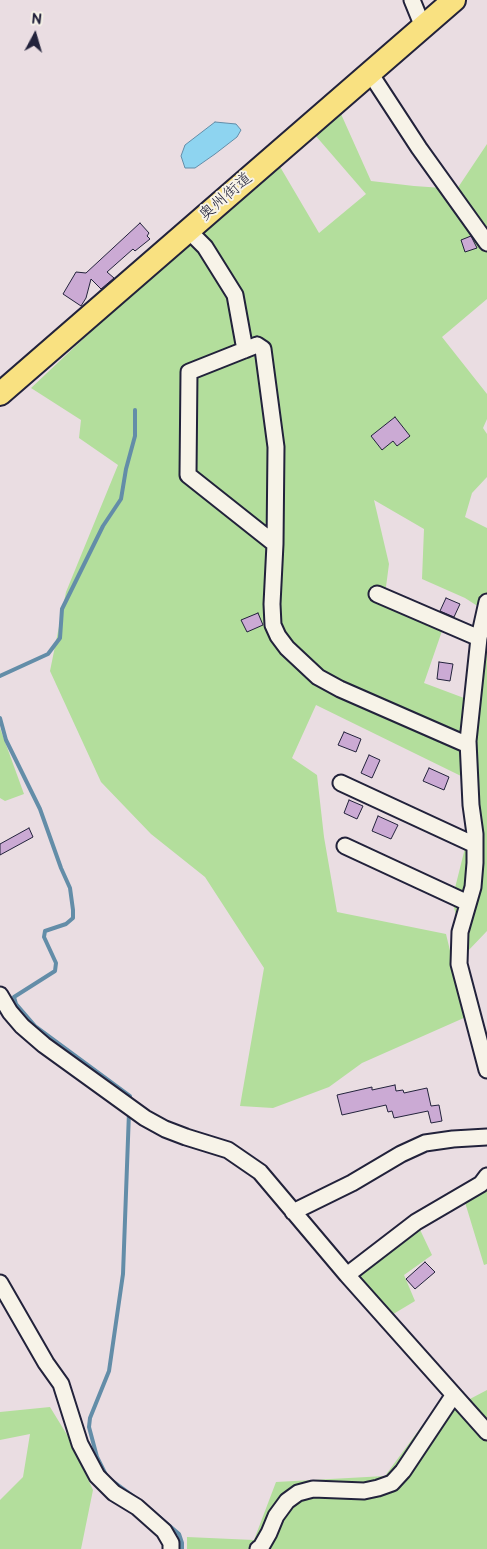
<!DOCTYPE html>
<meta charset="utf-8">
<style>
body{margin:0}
#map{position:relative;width:487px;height:1549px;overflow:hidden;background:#eadde2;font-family:"Balsamiq Sans",sans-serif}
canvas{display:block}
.north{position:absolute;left:10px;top:10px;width:50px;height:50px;-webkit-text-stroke:4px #f7f3e8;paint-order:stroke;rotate:6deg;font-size:14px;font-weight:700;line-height:20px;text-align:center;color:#22223b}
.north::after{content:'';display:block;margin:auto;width:18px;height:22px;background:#22223b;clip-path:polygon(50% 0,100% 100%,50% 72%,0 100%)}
</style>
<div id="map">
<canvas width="487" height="1549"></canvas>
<div class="north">N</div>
</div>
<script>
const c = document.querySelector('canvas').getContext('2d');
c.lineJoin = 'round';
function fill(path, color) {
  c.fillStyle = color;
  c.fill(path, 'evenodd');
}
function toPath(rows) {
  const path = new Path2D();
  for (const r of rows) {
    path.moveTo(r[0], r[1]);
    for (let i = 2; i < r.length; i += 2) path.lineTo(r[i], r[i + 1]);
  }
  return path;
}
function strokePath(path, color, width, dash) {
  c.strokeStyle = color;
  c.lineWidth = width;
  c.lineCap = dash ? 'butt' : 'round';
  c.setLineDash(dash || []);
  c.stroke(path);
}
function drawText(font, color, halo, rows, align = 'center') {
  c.font = font + ' "Balsamiq Sans","Klee One",sans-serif';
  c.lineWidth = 4;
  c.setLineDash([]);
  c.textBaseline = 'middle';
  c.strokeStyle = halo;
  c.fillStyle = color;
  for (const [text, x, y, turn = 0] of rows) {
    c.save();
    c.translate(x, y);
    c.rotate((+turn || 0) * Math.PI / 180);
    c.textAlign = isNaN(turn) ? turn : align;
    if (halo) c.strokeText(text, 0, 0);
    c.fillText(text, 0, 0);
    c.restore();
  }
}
const green = toPath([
 [341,114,371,181,414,186,457,189,487,144,487,299,442,337,487,394,487,419,483,428,487,434,487,477,472,493,465,517,487,528,487,931,466,953,452,900,467,840,461,776,316,705,292,758,317,775,324,837,337,912,446,934,466,1017,362,1063,329,1087,273,1108,240,1106,264,968,205,877,151,834,101,782,50,671,66,592,118,465,79,438,81,420,31,388,115,309,279,165,319,233,366,194,315,135],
 [374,500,424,529,422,579,465,598,479,607,464,698,424,683,442,631,384,602,389,564],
 [0,728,24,794,5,801,0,798],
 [487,1183,487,1264,484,1265,464,1199],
 [414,1217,432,1255,404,1275,415,1301,390,1316,346,1266],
 [452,1385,468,1400,487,1390,487,1549,187,1549,187,1537,254,1540,276,1482,385,1476],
 [50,1407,69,1438,93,1490,81,1549,0,1549,0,1500,23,1477,30,1434,0,1440,0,1412]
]);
const water = toPath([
 [215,122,236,124,241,130,237,137,215,154,195,168,185,168,181,156,185,145,215,122]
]);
const stream = toPath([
 [0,676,48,654,60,638,62,609,103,526,121,499,126,469,135,436,135,410],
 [0,718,6,740,40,809,61,868,70,888,73,910,73,918,66,924,45,931,44,937,56,963,55,971,14,997,16,1004,35,1026,130,1096,129,1100],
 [129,1112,123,1274,109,1371,90,1418,89,1427,97,1457,107,1477,133,1496],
 [151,1510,179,1534,182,1543,182,1549]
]);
const building = toPath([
 [140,223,149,233,147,236,150,239,135,251,133,249,107,272,114,278,101,289,91,279,86,298,81,306,63,294,76,272,86,273,140,223],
 [471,236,477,248,465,252,461,240,471,236],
 [395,417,410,436,397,446,393,441,382,450,371,436,395,417],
 [446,598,460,604,454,617,440,611,446,598],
 [258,613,263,625,247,632,241,620,258,613],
 [439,662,453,664,450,681,437,679,439,662],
 [344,732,361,739,356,752,338,745,344,732],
 [369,755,380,760,372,778,361,773,369,755],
 [429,768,449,777,444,790,423,781,429,768],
 [349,800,363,806,357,819,344,813,349,800],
 [378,816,398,825,391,839,372,831,378,816],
 [29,828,33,837,0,855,0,844,29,828],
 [395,1085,396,1091,403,1090,404,1093,427,1088,431,1106,439,1105,442,1121,431,1123,428,1111,394,1118,392,1111,388,1112,386,1105,342,1115,337,1095,372,1087,372,1090,395,1085],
 [425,1262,435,1272,415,1289,406,1279,425,1262]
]);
const minor = toPath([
 [412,0,423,27],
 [370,73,419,148,487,243],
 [188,230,205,247,235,295,245,350],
 [257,345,263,349,276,447,275,544,188,475,189,372,257,345],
 [275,544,272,604,273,625,278,636,287,648,318,677,340,689,468,745],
 [377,594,479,638],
 [487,602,479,638,468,741,471,805,475,834,475,863,473,887,460,932,459,964,487,1070],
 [341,783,475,845],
 [345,846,468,903],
 [0,995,10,1012,22,1026,44,1045,145,1118,165,1129,186,1137,228,1150,260,1172,347,1275,487,1432],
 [293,1212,352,1183,401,1154,425,1143,453,1139,487,1137],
 [347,1275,416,1222,481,1184,487,1176],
 [0,1283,46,1363,61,1384,80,1444,97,1476,114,1493,137,1507,164,1531,171,1543,171,1549],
 [258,1549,261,1547,269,1533,276,1516,287,1501,298,1493,313,1489,364,1491,378,1488,392,1483,403,1471,453,1396]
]);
const highway = toPath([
 [0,394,454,0]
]);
const streetNames = [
 ["奥州街道",226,197,-41]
];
fill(green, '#b3de9c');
fill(water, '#8ed4f0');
strokePath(water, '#638da8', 1);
strokePath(stream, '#638da8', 4);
fill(building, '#cbaad4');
strokePath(building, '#22223b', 1);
strokePath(minor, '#22223b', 19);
strokePath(highway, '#22223b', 26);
strokePath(minor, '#f7f3e8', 15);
strokePath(highway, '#f9e181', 22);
drawText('16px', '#22223b', '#f7f3e8', streetNames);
</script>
